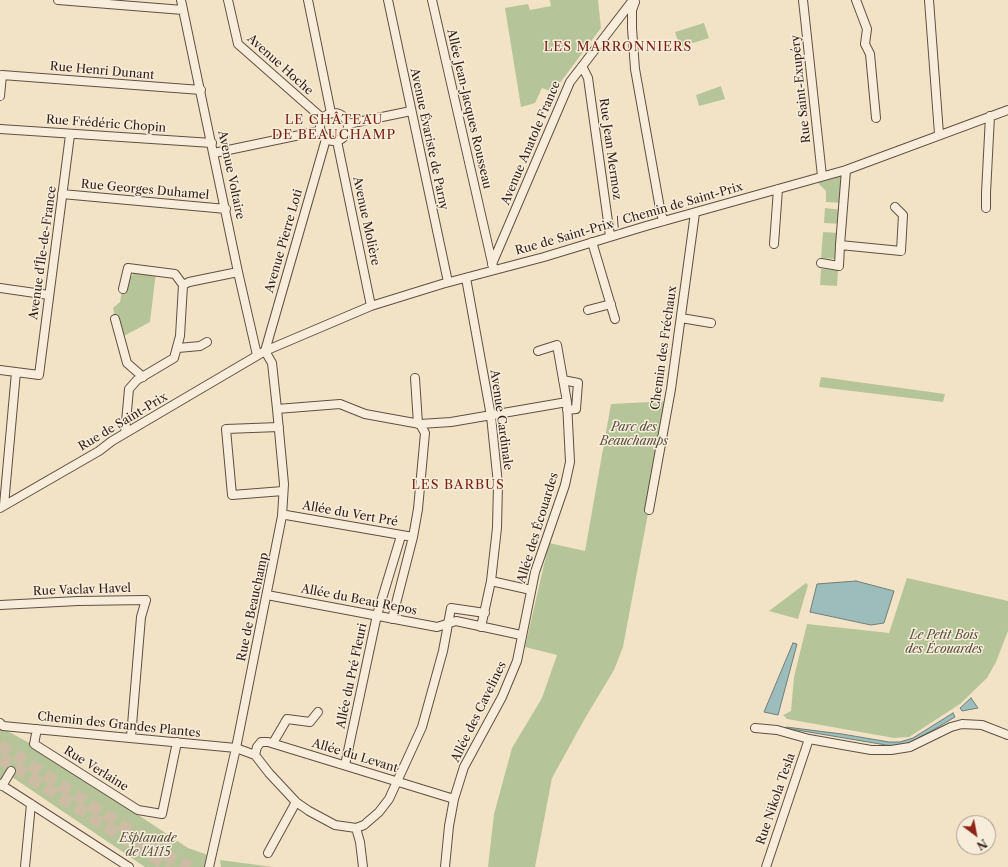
<!DOCTYPE html>
<meta charset="utf-8">
<style>
body{margin:0}
#map{position:relative;width:1008px;height:867px;overflow:hidden;background:#f2e3c6;font-family:"Libre Caslon Text",serif}
canvas{display:block}
.north{position:absolute;left:956px;top:815px;width:40px;height:40px;box-sizing:border-box;background:#f7edda;border:1px solid #a79b8c;border-radius:50%;rotate:148deg;font-size:11px;font-weight:700;line-height:16px;text-align:center;color:#301f17}
.north::after{content:'';display:block;margin:auto;width:14px;height:18px;background:#8f2418;clip-path:polygon(50% 0,100% 100%,50% 72%,0 100%)}
</style>
<div id="map">
<canvas width="1008" height="867"></canvas>
<div class="north">N</div>
</div>
<script>
const c = document.querySelector('canvas').getContext('2d');
c.lineJoin = 'round';
function fill(path, color) {
  c.fillStyle = color;
  c.fill(path, 'evenodd');
}
function toPath(rows) {
  const path = new Path2D();
  for (const r of rows) {
    if (r.length === 3) {
      path.moveTo(r[0] + r[2], r[1]);
      path.arc(r[0], r[1], r[2], 0, 2 * Math.PI);
      continue;
    }
    path.moveTo(r[0], r[1]);
    for (let i = 2; i < r.length; i += 2) path.lineTo(r[i], r[i + 1]);
  }
  return path;
}
function strokePath(path, color, width, dash) {
  c.strokeStyle = color;
  c.lineWidth = width;
  c.lineCap = dash ? 'butt' : 'round';
  c.setLineDash(dash || []);
  c.stroke(path);
}
function drawText(font, color, halo, rows, align = 'center') {
  c.font = font + ' "Libre Caslon Text",serif';
  c.lineWidth = 3;
  c.setLineDash([]);
  c.textBaseline = 'middle';
  c.strokeStyle = halo;
  c.fillStyle = color;
  for (const [text, x, y, turn = 0] of rows) {
    c.save();
    c.translate(x, y);
    c.rotate((+turn || 0) * Math.PI / 180);
    c.textAlign = isNaN(turn) ? turn : align;
    if (halo) c.strokeText(text, 0, 0);
    c.fillText(text, 0, 0);
    c.restore();
  }
}
const green = toPath([
 [550,0,598,0,601,28,553,92,542,88,535,103,521,107,505,8,528,4,530,10,551,6],
 [704,23,709,38,680,47,675,32],
 [721,86,725,99,699,106,696,95],
 [846,174,844,203,826,202,826,191,818,183],
 [825,208,843,210,842,224,824,223],
 [823,232,841,233,839,259,821,258],
 [821,269,838,270,837,286,820,285],
 [156,272,150,322,120,338,113,308,120,302,122,290,134,273],
 [821,377,945,394,943,402,819,387],
 [669,401,623,647,614,670,584,720,552,778,535,867,488,867,494,814,512,748,542,698,557,655,525,647,549,543,585,551,611,404],
 [907,578,1008,601,1008,631,996,662,987,678,960,704,909,737,894,738,787,719,783,715,791,711,794,677,807,624,889,633],
 [806,583,808,585,798,619,769,611],
 [0,727,33,745,188,848,211,856,209,867,145,867,9,775,0,783],
 [220,860,273,867,221,867]
]);
const water = toPath([
 [856,581,894,591,884,623,871,625,810,612,817,584,856,581],
 [793,643,797,644,778,715,764,712,793,643],
 [971,698,978,708,962,711,960,708,971,698],
 [953,713,955,717,935,729,907,744,892,746,785,728,786,727,842,734,889,742,900,742,913,738,953,713]
]);
const highwayTunnel = toPath([
 [0,745,174,860,190,867],
 [0,758,169,867]
]);
const minor = toPath([
 [58,0,183,10],
 [181,0,238,272,257,355],
 [228,0,238,44,322,118],
 [308,0,331,113],
 [388,0,448,282],
 [432,0,493,267],
 [803,0,822,176],
 [856,0,867,29,865,44,870,54,876,118],
 [929,0,939,134],
 [635,2,632,10,632,28,635,69,661,214,664,221],
 [582,66,588,78,610,236],
 [0,96,2,75,201,90],
 [334,127,14],
 [348,124,411,111],
 [0,129,212,143],
 [337,141,371,306],
 [214,153,319,131],
 [62,194,226,209],
 [986,208,986,193,990,116],
 [592,242,615,319],
 [774,244,778,189],
 [840,245,846,170],
 [821,263,839,266,840,245,901,251,903,215,895,207],
 [492,264,570,82,633,0],
 [466,278,491,416,498,484,497,528,491,581,481,627],
 [0,288,49,295],
 [123,289,128,268,175,274,183,285],
 [588,310,611,304],
 [681,318,711,323],
 [115,319,127,363,143,377],
 [178,348,200,346,207,342],
 [0,370,39,375,70,135],
 [415,378,418,424],
 [563,380,578,383,576,409,567,410],
 [277,409,340,404,365,414,420,424,451,422,567,402],
 [279,427,226,429,232,495,283,491],
 [125,433,129,389,137,380,174,358,180,336,183,285,189,282,238,272],
 [4,505,16,372],
 [0,508,99,451,112,441,265,351,371,306,442,284,544,257,646,226,846,170,1008,110],
 [649,510,671,389,695,213],
 [282,516,286,515,413,537],
 [491,581,531,590],
 [267,595,437,627,456,621,521,635],
 [0,605,78,601,146,600,141,617,131,737],
 [392,619,413,537,418,509,425,433,420,424],
 [0,723,3,726,236,748,255,755,269,773,296,802,309,811,335,825,356,828,364,825,379,812,389,799,422,727,443,651,451,608,485,613],
 [755,728,777,730,809,739,871,750,891,750,910,747,951,727,962,724,982,725,1008,735],
 [37,729,34,744,138,810,162,814,177,742],
 [273,743,287,719,310,722,318,712],
 [255,755,257,747,261,742,268,742,454,799],
 [345,765,377,615,401,536],
 [0,784,129,867],
 [2,786,11,771],
 [356,828,360,842,363,867],
 [268,853,296,802],
 [25,867,31,804],
 [209,867,236,748,282,516,284,484,277,409,272,363,265,351,326,139],
 [445,867,449,826,454,799,464,767,502,697,517,661,535,572,565,485,570,462,567,402,557,345,538,351],
 [766,867,809,739]
]);
const streetNames = [
 ["Avenue Hoche",280,65,42],
 ["Rue Henri Dunant",102,71,5],
 ["Rue Saint-Exupéry",801,89,-96],
 ["Allée Jean-Jacques Rousseau",469,109,77],
 ["Rue Frédéric Chopin",106,124,4],
 ["Avenue Évariste de Parny",429,139,78],
 ["Avenue Anatole France",531,143,-67],
 ["Rue Jean Mermoz",610,149,82],
 ["Avenue Voltaire",231,175,78],
 ["Rue Georges Duhamel",145,190,5],
 ["Rue de Saint-Prix / Chemin de Saint-Prix",629,219,-16],
 ["Avenue Molière",366,221,78],
 ["Avenue Pierre Loti",284,241,-74],
 ["Avenue d'Île-de-France",43,253,-82],
 ["Chemin des Fréchaux",664,348,-82],
 ["Avenue Cardinale",501,420,82],
 ["Rue de Saint-Prix",123,422,-31],
 ["Allée du Vert Pré",350,514,10],
 ["Allée des Écouardes",538,528,-73],
 ["Rue Vaclav Havel",82,590,-2],
 ["Allée du Beau Repos",359,600,11],
 ["Rue de Beauchamp",253,607,-78],
 ["Allée du Pré Fleuri",352,676,-78],
 ["Allée des Cavelines",479,712,-64],
 ["Chemin des Grandes Plantes",119,725,6],
 ["Allée du Levant",355,756,17],
 ["Rue Verlaine",96,769,32],
 ["Rue Nikola Tesla",776,799,-71]
];
const parkNames = [
 ["Parc des",634,428],
 ["Beauchamps",634,442],
 ["Le Petit Bois",944,636],
 ["des Écouardes",944,650],
 ["Esplanade",148,839],
 ["de l'A115",148,853]
];
const neighbourhoodNames = [
 ["LES MARRONNIERS",618,47],
 ["LE CHÂTEAU",334,120],
 ["DE BEAUCHAMP",334,135],
 ["LES BARBUS",458,485]
];
fill(green, '#b6c599');
fill(water, '#9cbdbb');
strokePath(water, '#717e79', 1);
strokePath(highwayTunnel, '#cbbca3', 12, [12, 6]);
strokePath(minor, '#605043', 10);
strokePath(minor, '#f7edda', 8);
drawText('12px', '#301f17', '#f7edda', streetNames);
drawText('italic 12px', '#58513e', '#f7edda', parkNames);
c.letterSpacing = '1px';
drawText('13px', '#7a1f14', '#f7edda', neighbourhoodNames);
c.letterSpacing = '0px';
</script>
